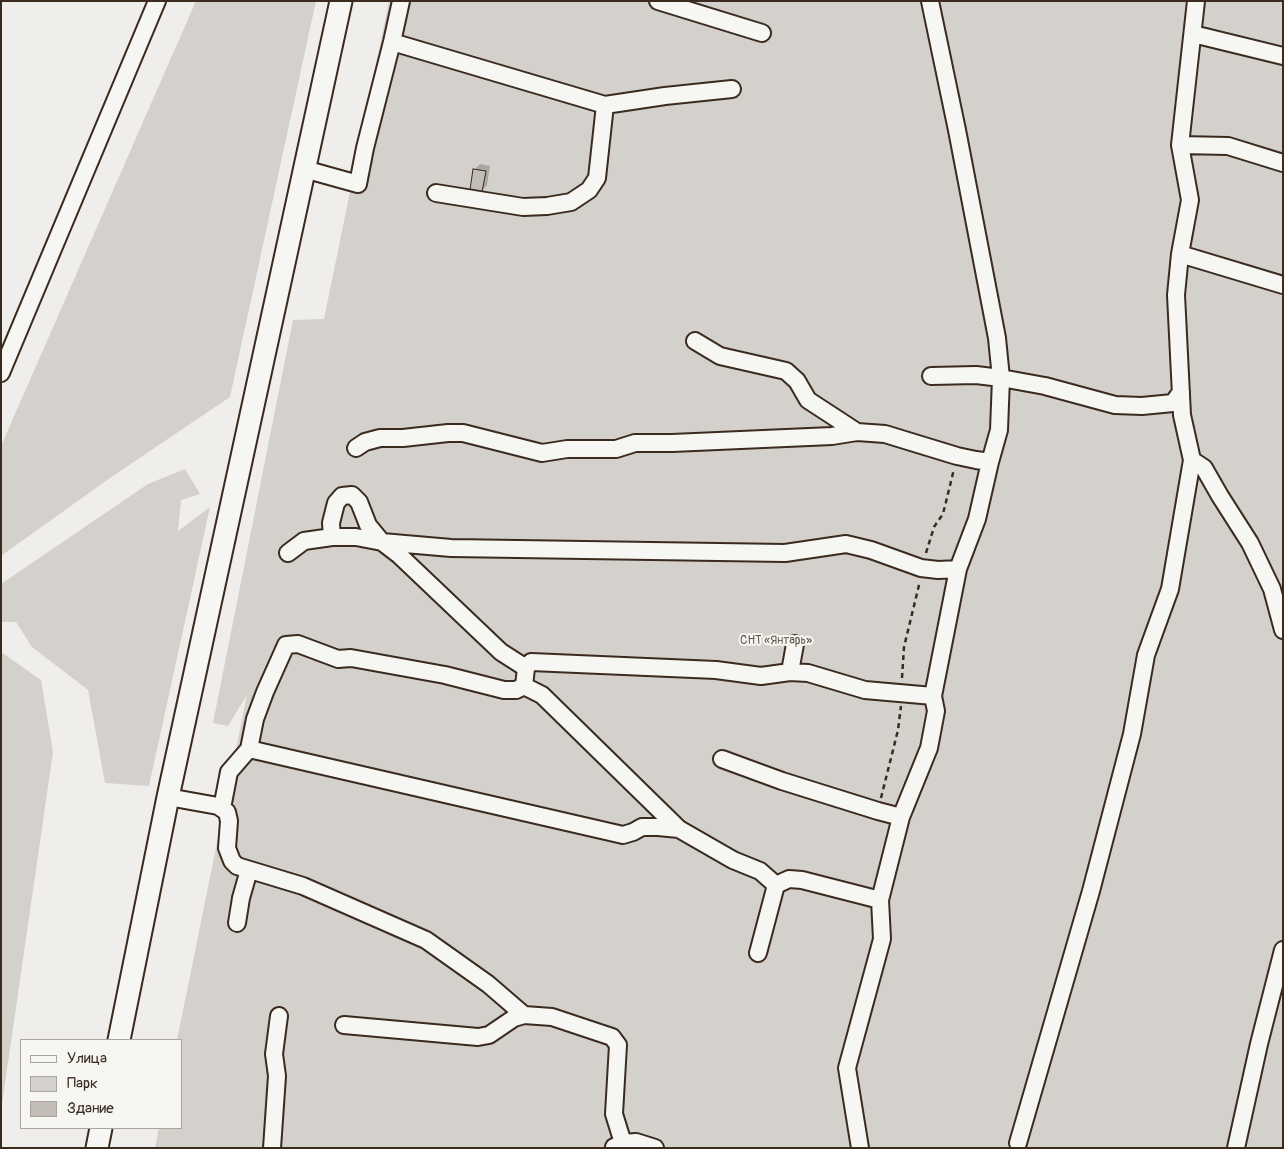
<!DOCTYPE html>
<meta charset="utf-8">
<style>
body{margin:0}
#map{position:relative;width:1284px;height:1149px;overflow:hidden;background:#efeeea;font-family:Pangolin,sans-serif}
canvas{display:block}
.frame{position:absolute;inset:0;border:2px solid #3b2a1e;pointer-events:none}
.legend{position:absolute;left:20px;top:1039px;width:162px;height:90px;box-sizing:border-box;background:#f6f6f2;border:1px solid #aba49d;margin:0;padding:6px 9px;list-style:none;font-size:15px;color:#3b2a1e}
.legend li{display:flex;align-items:center;gap:10px;height:25px}
.legend b{width:25px;border:1px solid #aba49d}
</style>
<div id="map">
<canvas width="1284" height="1149"></canvas>
<div class="frame"></div>
<ul class="legend">
<li><b style="height:6px;background:#f6f6f2"></b>Улица</li>
<li><b style="height:14px;background:#d4d1cc"></b>Парк</li>
<li><b style="height:14px;background:#c2bdb7"></b>Здание</li>
</ul>
</div>
<script>
const c = document.querySelector('canvas').getContext('2d');
c.lineJoin = 'round';
function fill(path, color) {
  c.fillStyle = color;
  c.fill(path, 'evenodd');
}
function toPath(rows) {
  const path = new Path2D();
  for (const r of rows) {
    path.moveTo(r[0], r[1]);
    for (let i = 2; i < r.length; i += 2) path.lineTo(r[i], r[i + 1]);
  }
  return path;
}
function strokePath(path, color, width, dash) {
  c.strokeStyle = color;
  c.lineWidth = width;
  c.lineCap = dash ? 'butt' : 'round';
  c.setLineDash(dash || []);
  c.stroke(path);
}
function drawText(font, color, halo, rows, align = 'center') {
  c.font = font + ' Pangolin,sans-serif';
  c.lineWidth = 4;
  c.setLineDash([]);
  c.textBaseline = 'middle';
  c.strokeStyle = halo;
  c.fillStyle = color;
  for (const [text, x, y, turn = 0] of rows) {
    c.save();
    c.translate(x, y);
    c.rotate((+turn || 0) * Math.PI / 180);
    c.textAlign = isNaN(turn) ? turn : align;
    if (halo) c.strokeText(text, 0, 0);
    c.fillText(text, 0, 0);
    c.restore();
  }
}
const green = toPath([
 [196,1,316,1,230,397,110,478,1,556,1,446],
 [389,1,1283,1,1283,1148,155,1148,159,1128,181,1128,181,1040,177,1040,247,695,228,726,213,723,293,320,324,319],
 [185,469,200,494,181,500,178,531,210,507,149,786,105,783,88,690,32,647,16,622,1,622,1,584,148,484],
 [1,652,41,680,53,752,1,1111]
]);
const shadow = toPath([
 [480,164,490,166,487,185,482,191,474,170]
]);
const building = toPath([
 [473,169,486,171,482,192,470,190,473,169]
]);
const path = toPath([
 [926,553,934,527,943,514,954,469],
 [902,678,904,647,920,581],
 [881,798,898,730,901,706]
]);
const minor = toPath([
 [658,1,762,33],
 [1196,1,1180,145,1190,200,1180,254,1176,295,1182,415,1192,460,1204,468,1220,496,1250,543,1272,589,1283,630],
 [1193,34,1283,56],
 [392,42,605,105],
 [1180,145,1228,146,1283,163],
 [304,169,358,184,365,148,392,42,401,1],
 [436,193,523,207,547,206,571,202,589,190,597,178,605,105,665,96,732,89],
 [1180,254,1283,285],
 [695,341,720,356,786,371,797,381,808,400,857,432],
 [1,373,157,1],
 [931,376,976,375,1001,378,1045,386,1115,405,1142,406,1173,403,1181,392],
 [356,448,365,442,380,438,403,438,448,433,463,433,542,453,567,449,616,449,635,443,672,443,832,436,857,432,885,434,957,456,976,460,990,462],
 [332,537,331,523,336,503,342,496,352,495,359,502,368,525,382,542,399,555,501,652,526,668],
 [288,553,304,541,332,537,356,537,382,542,451,548,785,553,846,544,871,550,921,568,938,570,958,569],
 [790,672,795,644],
 [524,686,542,695,679,829,733,860,760,871,776,885],
 [249,749,623,835,633,832,642,827,658,827,679,829],
 [722,759,782,781,878,811,901,817],
 [168,797,218,806,223,803,229,772,249,749,255,719,265,692,286,645,298,644,338,659,351,658,445,675,504,690,516,690,524,686,526,668,531,662,716,670,761,676,790,672,808,673,865,690,933,696],
 [218,806,227,812,229,821,227,848,232,861,237,866,303,886,426,940,488,984,524,1015],
 [237,923,241,898,249,870],
 [758,953,776,885,789,879,802,880,880,900],
 [344,1025,478,1037,489,1035,514,1018,524,1015,552,1017,612,1037,618,1045,614,1114,623,1143],
 [1018,1143,1091,891,1132,734,1146,655,1170,589,1192,460],
 [614,1147,623,1143,636,1142,655,1148],
 [272,1148,277,1076,274,1054,279,1016],
 [860,1148,847,1068,882,939,880,900,901,817,929,748,936,711,933,696,958,569,977,519,990,462,999,430,1001,378,997,338,957,130,930,1],
 [1236,1148,1259,1044,1283,950]
]);
const major = toPath([
 [119,1040,168,797,341,1],
 [97,1148,101,1128]
]);
const parkNames = [
 ["СНТ «Янтарь»",776,641]
];
fill(green, '#d4d1cc');
fill(shadow, '#0003');
fill(building, '#c2bdb7');
strokePath(building, '#3b2a1e', 1);
strokePath(minor, '#3b2a1e', 20);
strokePath(major, '#3b2a1e', 25);
strokePath(path, '#3b2a1e', 2.5, [5, 4]);
strokePath(minor, '#f6f6f2', 16);
strokePath(major, '#f6f6f2', 21);
drawText('12px', '#61544a', '#f6f6f2', parkNames);
</script>
